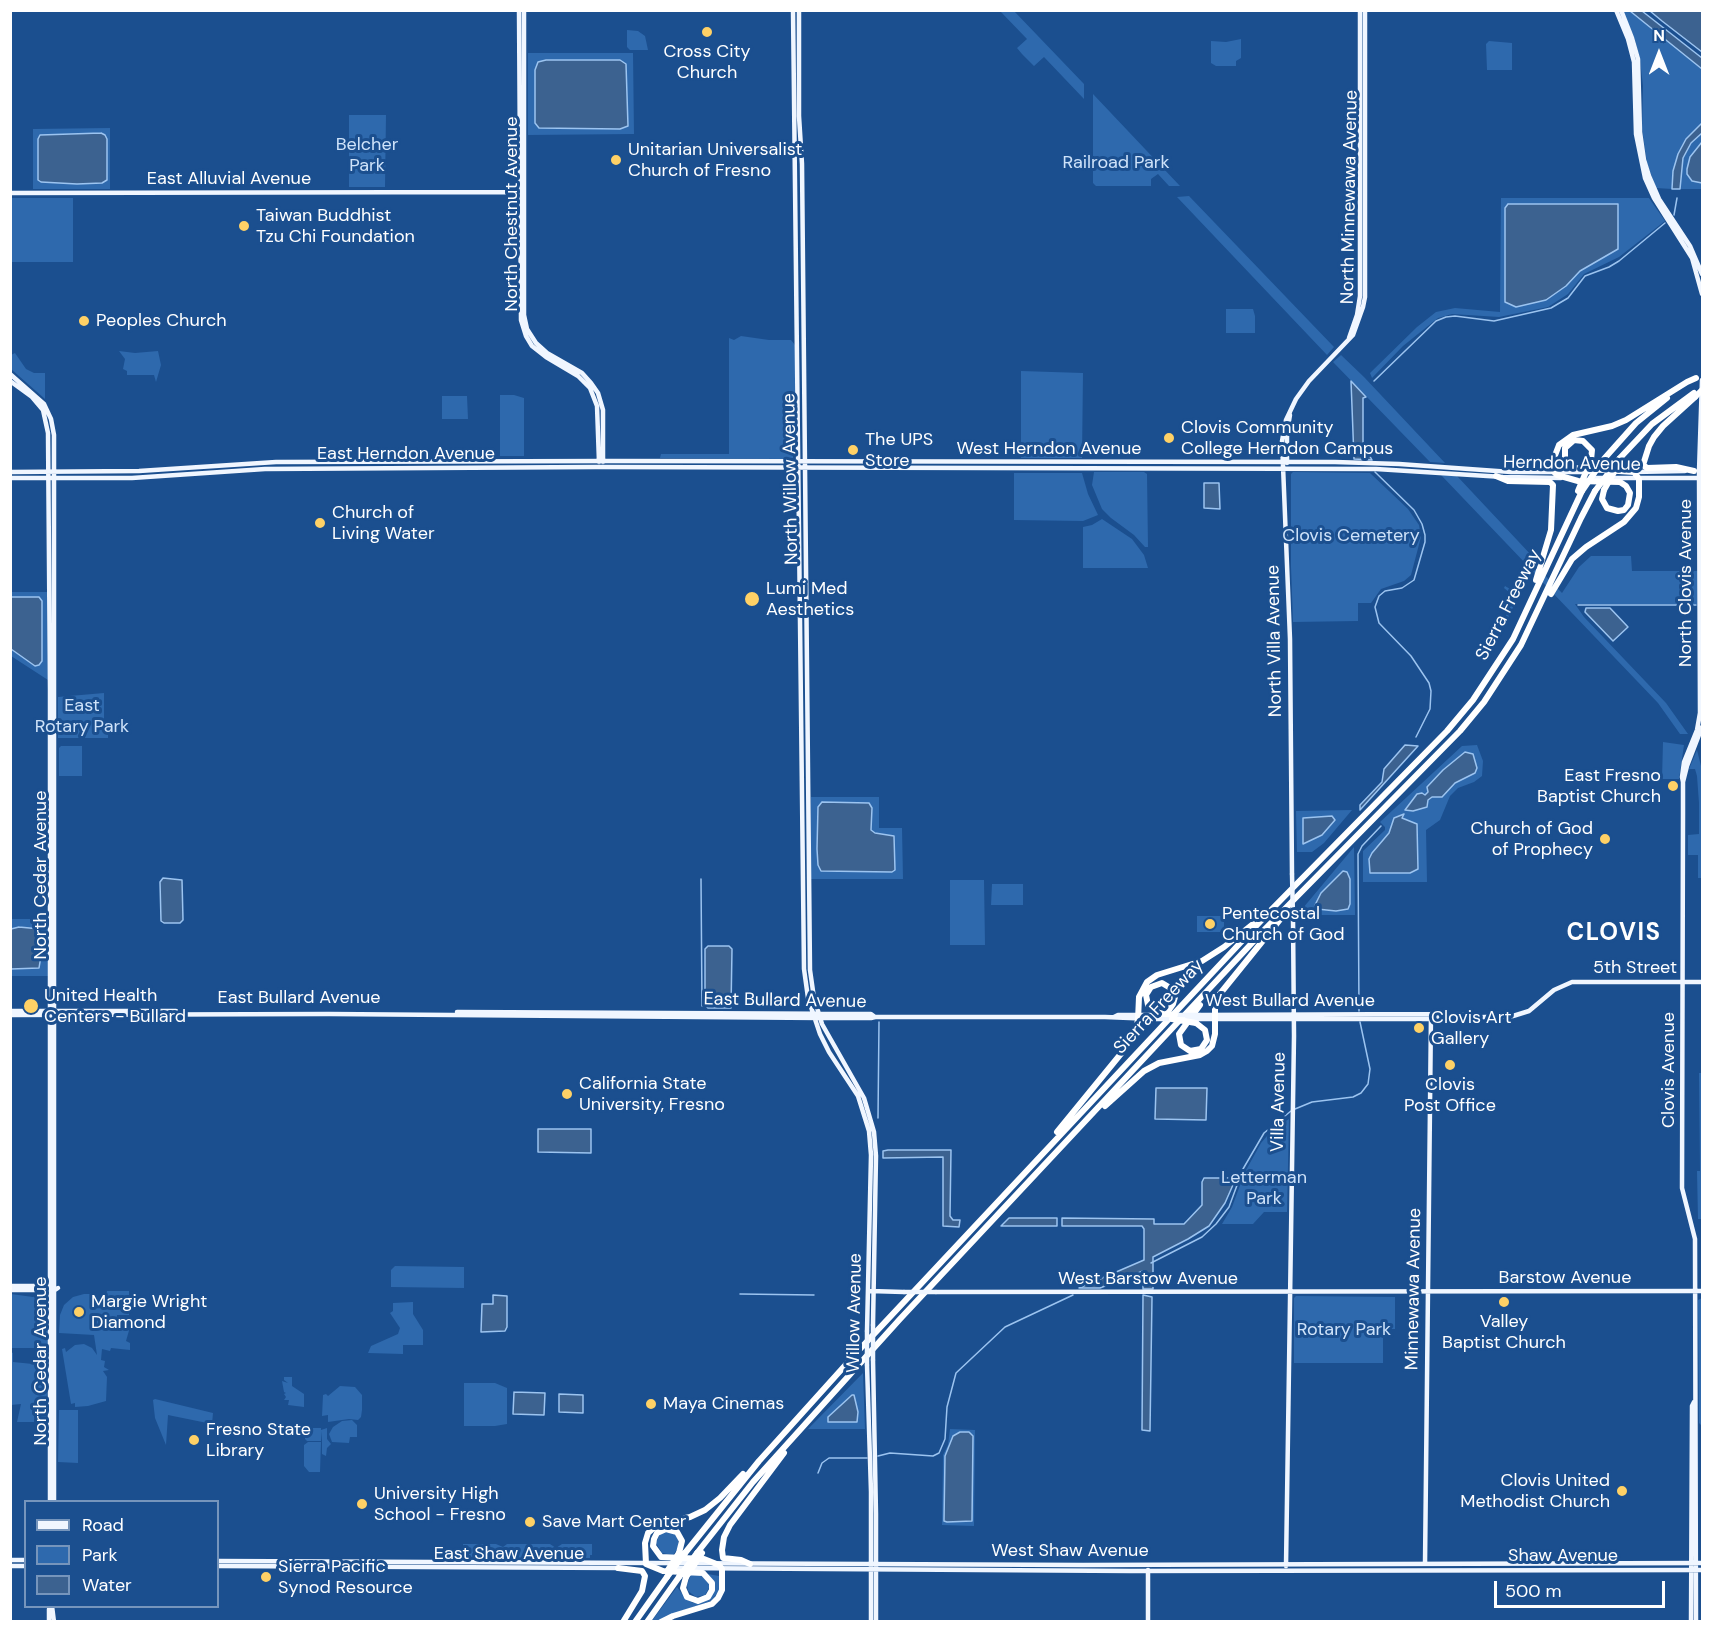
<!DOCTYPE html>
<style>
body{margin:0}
#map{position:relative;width:1713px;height:1632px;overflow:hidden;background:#1b4f8f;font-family:"DM Sans",sans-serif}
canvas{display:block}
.frame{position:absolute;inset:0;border:12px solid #fff;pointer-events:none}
.legend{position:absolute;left:24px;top:1500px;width:195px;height:108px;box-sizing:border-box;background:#1b4f8f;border:2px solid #7695bc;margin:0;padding:8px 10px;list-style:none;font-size:18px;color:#fff}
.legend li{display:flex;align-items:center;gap:12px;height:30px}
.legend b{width:30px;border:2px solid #7695bc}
.north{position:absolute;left:1629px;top:24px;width:60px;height:60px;-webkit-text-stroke:4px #1b4f8f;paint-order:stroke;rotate:0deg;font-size:16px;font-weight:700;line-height:24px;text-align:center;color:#fff}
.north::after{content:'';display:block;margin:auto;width:21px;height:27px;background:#fff;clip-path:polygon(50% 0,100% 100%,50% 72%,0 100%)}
.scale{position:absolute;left:1494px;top:1581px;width:171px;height:27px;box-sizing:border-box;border:3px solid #fff;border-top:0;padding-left:8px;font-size:18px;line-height:21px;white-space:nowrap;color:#fff;-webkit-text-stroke:4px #1b4f8f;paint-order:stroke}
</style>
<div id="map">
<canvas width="1713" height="1632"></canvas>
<div class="frame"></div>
<ul class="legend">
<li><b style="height:8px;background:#f0f6ff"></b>Road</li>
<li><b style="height:16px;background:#2e69ad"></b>Park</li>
<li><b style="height:16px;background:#3c6290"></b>Water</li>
</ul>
<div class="north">N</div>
<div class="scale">500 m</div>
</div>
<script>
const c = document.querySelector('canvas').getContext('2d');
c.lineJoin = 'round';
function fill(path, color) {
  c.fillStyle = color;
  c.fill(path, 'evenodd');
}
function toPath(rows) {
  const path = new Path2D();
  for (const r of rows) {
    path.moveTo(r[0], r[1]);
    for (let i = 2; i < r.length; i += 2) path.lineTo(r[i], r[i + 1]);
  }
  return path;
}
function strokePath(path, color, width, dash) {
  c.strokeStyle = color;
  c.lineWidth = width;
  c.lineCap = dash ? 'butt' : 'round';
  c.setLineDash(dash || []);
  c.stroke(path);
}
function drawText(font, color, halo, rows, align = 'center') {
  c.font = font + ' "DM Sans",sans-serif';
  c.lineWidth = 6;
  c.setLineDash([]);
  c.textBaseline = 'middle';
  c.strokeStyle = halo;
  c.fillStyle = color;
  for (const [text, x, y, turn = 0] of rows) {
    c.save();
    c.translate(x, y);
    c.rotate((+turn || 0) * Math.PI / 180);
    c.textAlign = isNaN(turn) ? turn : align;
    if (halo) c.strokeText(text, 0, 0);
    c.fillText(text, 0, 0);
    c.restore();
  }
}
const green = toPath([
 [1000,11,1014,11,1084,84,1084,99,1044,57,1034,66,1022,54,1017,48,1027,39],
 [1623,11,1630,11,1702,69,1702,123,1686,139,1678,154,1673,171,1672,189,1656,188,1647,164,1642,128,1643,86,1640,60,1635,40],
 [627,30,638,31,645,36,648,50,630,50,627,47],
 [1241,39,1241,58,1236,61,1236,66,1216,66,1211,63,1211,41,1226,42],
 [1489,41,1512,43,1512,70,1487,70,1486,44],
 [528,53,633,53,634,134,528,135],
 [1093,94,1180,186,1169,186,1158,174,1151,179,1151,186,1096,186,1093,183],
 [349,115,386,115,385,187,349,187],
 [110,128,110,189,33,189,33,129],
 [1702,133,1702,189,1680,189,1680,172,1684,153,1691,143],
 [1189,196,1334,347,1327,355,1177,197],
 [10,198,73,198,73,262,11,262],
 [1501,198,1649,198,1665,221,1619,257,1584,274,1568,294,1548,307,1499,317,1452,314,1438,318,1403,346,1372,378,1370,373,1417,327,1436,312,1455,308,1500,312],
 [1226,309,1253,309,1255,316,1255,333,1226,333],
 [741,336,769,340,791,340,795,345,795,397,793,398,793,458,782,459,660,458,661,454,729,454,729,338,734,340],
 [119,351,135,353,158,351,161,365,156,382,154,375,127,375,127,371,123,369,125,359],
 [15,353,26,369,34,373,45,373,45,399,11,369,11,355],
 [1341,355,1364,377,1445,463,1430,462,1333,362],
 [1021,371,1083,373,1082,458,1021,458],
 [500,395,514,395,524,398,524,456,500,456],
 [442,396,467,396,468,419,442,419],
 [1094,472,1144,472,1147,474,1148,547,1145,547,1134,535,1111,518,1102,509,1092,485],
 [1293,472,1370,473,1408,509,1419,525,1421,537,1411,575,1404,581,1381,589,1371,603,1358,603,1358,621,1293,622,1291,567,1291,474],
 [1014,473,1082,473,1088,494,1098,515,1083,521,1014,520],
 [1441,475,1457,476,1533,557,1531,561,1562,593,1579,567,1591,556,1631,556,1632,571,1698,571,1697,604,1575,604,1584,617,1666,703,1688,734,1680,734,1658,703,1529,568,1515,603,1498,639,1496,636,1514,599,1514,596,1504,588,1505,586,1517,593,1527,565],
 [1102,519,1132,539,1144,555,1148,568,1083,568,1083,527,1092,525],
 [10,592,47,592,48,680,11,656],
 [104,693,104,727,108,727,108,738,58,738,58,697],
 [1663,742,1684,745,1679,779,1662,779],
 [1477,745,1483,761,1482,776,1474,782,1458,788,1450,796,1440,820,1426,830,1427,882,1363,882,1363,851,1385,830,1385,827,1380,822,1462,746],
 [61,746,82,746,82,776,59,776,59,748],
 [1697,750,1702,770,1702,878,1698,878,1698,855,1688,855,1688,835,1699,834,1699,803,1697,776,1695,769,1689,769],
 [811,797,879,797,879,828,902,828,903,879,811,879],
 [1352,810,1324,843,1312,852,1297,852,1296,811],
 [1354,847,1355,915,1297,915,1308,902],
 [950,880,984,880,985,945,950,945],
 [992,884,1023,884,1023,905,991,905],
 [1197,916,1224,916,1224,932,1197,932],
 [10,919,48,919,49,976,11,976],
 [1701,1055,1702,1055,1702,1219,1698,1219,1697,1171,1700,1171,1699,1073,1701,1073],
 [1289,1119,1287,1212,1264,1212,1253,1224,1222,1224,1232,1207,1245,1172,1261,1143,1273,1129],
 [395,1266,464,1267,464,1288,391,1287,391,1270],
 [107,1291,129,1291,129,1315,117,1315,117,1319,109,1322,110,1326,125,1325,130,1327,126,1341,130,1343,130,1350,111,1348,110,1351,102,1349,101,1360,105,1361,104,1367,109,1370,103,1371,107,1377,106,1401,88,1406,75,1407,75,1403,71,1404,62,1349,65,1348,66,1352,75,1345,84,1344,92,1348,97,1355,94,1335,59,1333,60,1315,64,1305,73,1297,84,1294,97,1294,98,1298,105,1298],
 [11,1294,33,1297,41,1294,46,1295,47,1298,48,1348,11,1348],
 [1296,1296,1395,1297,1395,1329,1383,1329,1383,1363,1294,1363,1294,1298],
 [1702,1298,1702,1426,1699,1423,1698,1300],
 [413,1302,413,1314,423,1330,423,1345,403,1345,403,1354,368,1353,371,1346,398,1334,400,1328,390,1313,393,1311,393,1303],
 [11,1352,13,1353,13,1362,33,1364,35,1357,38,1362,47,1364,47,1386,45,1387,45,1390,47,1390,46,1422,17,1422,21,1404,11,1405],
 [863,1373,865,1429,808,1429],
 [284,1377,292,1377,292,1386,304,1394,304,1407,288,1405,289,1400,284,1400,286,1397,284,1394,286,1393,284,1392,282,1381,288,1383,284,1380],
 [464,1383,495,1383,507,1388,507,1424,495,1426,464,1426],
 [340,1386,355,1387,362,1395,362,1410,361,1417,358,1420,349,1419,328,1422,328,1415,322,1416,323,1395,326,1394,328,1396],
 [155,1399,213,1413,212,1424,168,1415,166,1445,155,1418,153,1400],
 [59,1410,78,1410,78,1463,58,1462],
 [352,1420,357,1425,357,1437,350,1437,349,1443,332,1442,329,1434,333,1427,342,1421],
 [304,1428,321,1428,321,1430,327,1428,327,1439,331,1444,327,1448,326,1456,322,1454,322,1431,321,1441,307,1441,305,1439],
 [950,1429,975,1430,974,1526,942,1525,943,1455,948,1445],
 [308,1442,321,1442,320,1472,309,1472,304,1466,304,1445],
 [669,1531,676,1535,678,1540,678,1548,673,1555,662,1553,656,1543,660,1534],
 [463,1544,496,1544,503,1547,507,1544,550,1544,556,1548,562,1544,592,1544,592,1555,590,1555,590,1558,464,1557],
 [708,1574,719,1576,719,1591,711,1601,666,1616,658,1621,651,1622,677,1587,686,1599,693,1603,700,1603,710,1598,711,1596],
 [691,1575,701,1575,709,1583,709,1588,705,1595,696,1597,688,1591,687,1585]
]);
const water = toPath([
 [1630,11,1642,11,1702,58,1702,69,1630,11],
 [1650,11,1702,11,1702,52,1662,21,1650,11],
 [546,60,620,60,626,64,628,126,620,129,539,128,535,123,535,70,538,62,546,60],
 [1702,123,1702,133,1691,143,1683,158,1680,189,1672,189,1673,171,1678,154,1686,139,1702,123],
 [101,133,105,135,107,139,107,180,102,183,77,184,41,182,38,180,38,139,40,135,101,133],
 [1702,142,1702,183,1692,181,1687,174,1687,169,1690,157,1702,142],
 [1508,204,1618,204,1618,249,1580,271,1566,286,1546,300,1516,307,1505,302,1505,208,1508,204],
 [1351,381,1366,397,1363,398,1363,444,1372,460,1354,459,1351,381],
 [1204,483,1219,483,1220,509,1204,508,1204,483],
 [11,597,39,597,42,601,42,661,39,665,35,666,11,649,11,597],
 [1586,608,1610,608,1628,627,1613,641,1585,612,1586,608],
 [1405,745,1418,746,1360,810,1360,805,1382,782,1384,769,1405,745],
 [1465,752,1473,754,1477,768,1475,773,1455,783,1442,797,1432,797,1428,800,1427,807,1413,811,1405,810,1417,794,1422,793,1425,795,1428,792,1427,787,1443,770,1465,752],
 [822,802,869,803,872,808,871,830,875,833,894,836,895,870,892,872,821,871,818,865,817,849,818,807,822,802],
 [1404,814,1402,818,1417,824,1418,869,1410,873,1370,873,1369,859,1372,853,1389,833,1394,818,1404,814],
 [1332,816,1335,820,1322,835,1303,844,1303,818,1332,816],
 [1343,871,1347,872,1350,879,1350,904,1348,909,1336,911,1317,909,1315,905,1321,893,1343,871],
 [163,878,182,880,183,920,180,923,164,923,161,921,160,882,163,878],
 [19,927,40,929,41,956,39,968,11,969,11,929,19,927],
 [708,946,729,946,732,949,731,1008,708,1008,705,1005,705,949,708,946],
 [1156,1088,1207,1088,1206,1120,1155,1119,1156,1088],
 [538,1129,591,1129,591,1153,538,1152,538,1129],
 [888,1150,951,1150,950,1216,953,1220,960,1220,959,1227,943,1226,943,1157,883,1158,883,1151,888,1150],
 [1204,1178,1236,1178,1225,1203,1209,1226,1188,1239,1153,1257,1153,1289,1143,1289,1143,1271,1100,1288,1079,1288,1144,1260,1144,1229,1142,1226,1062,1226,1062,1218,1154,1219,1154,1224,1184,1224,1202,1205,1202,1182,1204,1178],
 [1009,1218,1057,1218,1057,1226,1001,1226,1009,1218],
 [493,1295,507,1296,507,1327,505,1331,481,1332,482,1304,493,1304,493,1295],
 [1143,1295,1152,1297,1150,1431,1142,1430,1143,1295],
 [514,1392,545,1393,544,1415,513,1414,514,1392],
 [559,1394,583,1395,583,1413,559,1412,559,1394],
 [852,1395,854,1395,858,1412,857,1422,828,1422,828,1417,852,1395],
 [960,1432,969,1432,973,1436,972,1521,947,1522,944,1521,945,1456,953,1436,960,1432]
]);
const stream = toPath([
 [1674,215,1677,198],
 [1374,381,1436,321,1446,317,1455,316,1494,321,1551,308,1568,298,1585,276,1609,267,1619,261,1665,223],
 [1375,472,1414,510,1422,524,1425,535,1425,542,1414,580,1402,588,1385,591,1379,596,1375,607,1379,623,1411,656,1429,683,1431,691,1430,709,1416,737],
 [1578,605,1696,605],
 [701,879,702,1006],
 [1359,1011,1358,854,1362,846,1381,826],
 [1295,1109,1312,1102,1353,1097,1361,1093,1368,1084,1370,1069,1360,1022],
 [878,1118,879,1022],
 [1151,1263,1202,1237,1216,1224,1229,1207,1243,1169,1264,1133,1291,1111],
 [740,1294,814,1295],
 [878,1456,890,1453,933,1456,939,1453,945,1439,947,1407,956,1373,1005,1327,1073,1295],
 [818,1473,822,1463,829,1458,867,1458]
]);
const major = toPath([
 [519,10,521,320,526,336,532,346,546,357,578,376,590,388,597,406,599,462],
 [524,10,524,315,527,329,536,343,547,353,582,373,591,383,598,393,603,410,603,462],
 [793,10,804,969,808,998,820,1034,829,1052,858,1096,869,1131,871,1155,867,1331],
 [799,10,799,116,802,164,810,970,814,998,822,1024,864,1098,874,1132,876,1156,873,1325],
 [1616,10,1628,39,1634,62,1636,134,1645,178,1654,198,1692,258,1702,294],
 [1621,10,1632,38,1638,59,1640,132,1644,160,1649,176,1659,199,1690,246,1702,274],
 [10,193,519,192],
 [1349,338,1357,315,1360,296,1360,10],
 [10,374,44,404,51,419,54,435,54,1502],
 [10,381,32,397,43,410,48,433,50,690,50,1502],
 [1287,463,1287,433,1290,415],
 [10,472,139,471,276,462,607,461,1335,462,1399,464,1511,472,1589,472],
 [1633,472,1685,471],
 [10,478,132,478,265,469,596,467,1376,469,1503,477,1561,478],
 [1591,478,1702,478],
 [1683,782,1682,777,1684,762,1697,730,1700,713,1699,471,1702,380],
 [1292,874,1290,639,1282,441,1286,420,1296,399,1309,381,1353,335,1363,307,1365,297,1365,10],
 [10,1011,176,1011],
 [457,1012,871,1014,875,1017],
 [10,1015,329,1014,820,1018,871,1018,875,1017,1105,1017,1154,1019],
 [1200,1015,1431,1014,1466,1015,1469,1017],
 [1114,1017,1118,1015,1157,1015],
 [1197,1019,1431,1019,1513,1016,1529,1011,1554,990,1572,982,1702,982],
 [10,1286,53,1286],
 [10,1290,55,1290,58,1288],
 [870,1291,904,1292],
 [936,1292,1702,1291],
 [873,1360,876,1514,876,1622],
 [867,1365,871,1492,871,1622],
 [10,1560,26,1560],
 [218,1561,1083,1565,1702,1563],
 [1425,1564,1431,1014],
 [10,1566,26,1566],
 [218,1566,620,1568],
 [1286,1566,1294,1036,1293,918],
 [673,1568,1131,1571,1702,1570],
 [1148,1570,1148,1622],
 [52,1606,54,1622],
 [49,1609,49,1622],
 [1691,1622,1692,1406,1694,1402],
 [1696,1622,1695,1239,1682,1188,1683,814,1683,782,1687,766,1702,727]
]);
const highway = toPath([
 [1619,459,1652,424,1694,393],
 [1603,460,1636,423,1667,398],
 [1694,471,1676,467,1647,468,1643,465,1649,446,1654,437,1663,426,1695,397],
 [1496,476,1508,481,1550,482,1553,485,1551,530,1536,580],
 [1604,490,1602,499,1607,508,1618,511,1624,510,1628,505,1630,493,1626,486,1620,482,1578,481,1557,475,1554,472,1554,458,1559,445,1573,435,1612,426,1626,420,1687,382,1696,378],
 [1551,594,1572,559,1586,547,1624,522,1636,508,1639,497,1639,479,1634,472,1573,468,1565,458,1565,448,1574,440,1583,441,1592,450,1591,460],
 [1159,1013,1148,1005,1146,995,1151,987,1162,983,1172,989,1175,997,1173,1004,1164,1017],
 [1196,1023,1205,1030,1207,1040,1201,1049,1190,1051,1181,1045,1179,1034,1200,1005],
 [1105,1106,1144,1071,1159,1063,1200,1055,1207,1051,1212,1046,1215,1034,1215,1000,1282,917],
 [1057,1132,1133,1039,1138,1020,1139,997,1147,982,1157,975,1202,961,1224,947,1253,924],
 [685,1553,759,1461,859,1350,1272,909,1447,731,1473,700,1513,639,1582,491],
 [697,1553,753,1482,900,1319,1266,928,1460,731,1484,702,1521,645,1581,518,1595,491],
 [750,1564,741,1560,723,1558,722,1550,724,1537,730,1525,784,1453],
 [618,1568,642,1571,645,1576,642,1591,623,1622],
 [686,1577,683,1588,687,1597,698,1601,708,1597,712,1590,712,1583,703,1573,663,1571,646,1564,645,1543,648,1533,658,1524,690,1517,705,1510,720,1498,743,1474],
 [635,1622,667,1577],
 [647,1622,679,1577],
 [661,1622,673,1616,712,1604,718,1598,722,1590,722,1569,719,1565,704,1559,661,1557,653,1546,654,1539,657,1533,666,1529,677,1532,682,1541,679,1553]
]);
const majorBridge = toPath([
 [1292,874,1293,918],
 [1173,1015,1200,1015],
 [1154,1019,1175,1019],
 [1187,1019,1197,1019],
 [904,1292,936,1292],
 [867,1331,867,1365],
 [873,1360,873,1325]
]);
const highwayBridge = toPath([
 [1695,397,1702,390],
 [1604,490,1617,467],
 [1578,491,1591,460],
 [1582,491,1603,460],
 [1595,491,1619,459],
 [1159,1013,1175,1015],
 [1172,1019,1196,1023],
 [668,1570,679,1553],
 [667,1577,685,1553],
 [679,1577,697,1553],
 [686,1577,702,1553]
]);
const markers = [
 [707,32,6,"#ffd166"],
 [616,160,6,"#ffd166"],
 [244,226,6,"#ffd166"],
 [84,321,6,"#ffd166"],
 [1169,438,6,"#ffd166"],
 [853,450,6,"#ffd166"],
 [320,523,6,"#ffd166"],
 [752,599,8,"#ffd166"],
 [1673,786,6,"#ffd166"],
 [1605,839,6,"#ffd166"],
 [1210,924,6,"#ffd166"],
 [31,1006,8,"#ffd166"],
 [1419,1028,6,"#ffd166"],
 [1450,1065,6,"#ffd166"],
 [567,1094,6,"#ffd166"],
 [1504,1302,6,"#ffd166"],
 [79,1312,6,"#ffd166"],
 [651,1404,6,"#ffd166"],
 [194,1440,6,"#ffd166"],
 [1622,1491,6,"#ffd166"],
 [362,1504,6,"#ffd166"],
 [530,1522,6,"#ffd166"],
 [266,1577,6,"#ffd166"]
];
const poiNames = [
 ["Cross City",707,52,"center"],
 ["Church",707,73,"center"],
 ["Unitarian Universalist",628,150],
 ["Church of Fresno",628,171],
 ["Taiwan Buddhist",256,216],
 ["Tzu Chi Foundation",256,237],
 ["Peoples Church",96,321],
 ["Clovis Community",1181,428],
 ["College Herndon Campus",1181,449],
 ["The UPS",865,440],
 ["Store",865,461],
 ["Church of",332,513],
 ["Living Water",332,534],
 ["Lumi Med",766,589],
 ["Aesthetics",766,610],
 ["East Fresno",1661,776,"right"],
 ["Baptist Church",1661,797,"right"],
 ["Church of God",1593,829,"right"],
 ["of Prophecy",1593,850,"right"],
 ["Pentecostal",1222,914],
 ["Church of God",1222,935],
 ["United Health",44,996],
 ["Centers - Bullard",44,1017],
 ["Clovis Art",1431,1018],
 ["Gallery",1431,1039],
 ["California State",579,1084],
 ["University, Fresno",579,1105],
 ["Clovis",1450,1085,"center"],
 ["Post Office",1450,1106,"center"],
 ["Margie Wright",91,1302],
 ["Diamond",91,1323],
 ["Valley",1504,1322,"center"],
 ["Baptist Church",1504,1343,"center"],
 ["Maya Cinemas",663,1404],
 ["Fresno State",206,1430],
 ["Library",206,1451],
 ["Clovis United",1610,1481,"right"],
 ["Methodist Church",1610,1502,"right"],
 ["University High",374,1494],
 ["School - Fresno",374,1515],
 ["Save Mart Center",542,1522],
 ["Sierra Pacific",278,1567],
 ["Synod Resource",278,1588]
];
const parkNames = [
 ["Belcher",367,145],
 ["Park",367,166],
 ["Railroad Park",1116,163],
 ["Clovis Cemetery",1351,536],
 ["East",82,706],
 ["Rotary Park",82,727],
 ["Letterman",1264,1178],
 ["Park",1264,1199],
 ["Rotary Park",1344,1330]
];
const streetNames = [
 ["East Alluvial Avenue",229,179],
 ["North Minnewawa Avenue",1350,197,-89],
 ["North Chestnut Avenue",512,214,-90],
 ["West Herndon Avenue",1049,449],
 ["East Herndon Avenue",406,454],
 ["Herndon Avenue",1572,464,1],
 ["North Willow Avenue",791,479,-91],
 ["North Clovis Avenue",1686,583,-90],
 ["Sierra Freeway",1509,605,-63],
 ["North Villa Avenue",1275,641,-91],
 ["North Cedar Avenue",41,875,-90],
 ["5th Street",1635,968],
 ["East Bullard Avenue",299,998],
 ["East Bullard Avenue",785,1001,1],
 ["West Bullard Avenue",1290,1001],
 ["Sierra Freeway",1159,1007,-47],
 ["Clovis Avenue",1669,1070,-90],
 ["Villa Avenue",1279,1102,-89],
 ["Barstow Avenue",1565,1278],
 ["West Barstow Avenue",1148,1279],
 ["Minnewawa Avenue",1414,1289,-89],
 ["Willow Avenue",855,1313,-89],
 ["North Cedar Avenue",41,1361,-90],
 ["West Shaw Avenue",1070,1551],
 ["East Shaw Avenue",509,1554],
 ["Shaw Avenue",1563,1556]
];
const districtNames = [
 ["CLOVIS",1614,934]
];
fill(green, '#2e69ad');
fill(water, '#3c6290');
strokePath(water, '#9cc4f0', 1.5);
strokePath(stream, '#9cc4f0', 1.5);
strokePath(major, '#f0f6ff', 4.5);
strokePath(highway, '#fff', 6);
strokePath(majorBridge, '#f0f6ff', 4.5);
strokePath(highwayBridge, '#fff', 6);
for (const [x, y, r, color] of markers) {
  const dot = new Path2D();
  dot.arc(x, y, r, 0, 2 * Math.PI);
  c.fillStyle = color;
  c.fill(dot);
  strokePath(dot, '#1b4f8f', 2);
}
drawText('18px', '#fff', '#1b4f8f', poiNames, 'left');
drawText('18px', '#cfe3fa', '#1b4f8f', parkNames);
drawText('18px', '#fff', '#1b4f8f', streetNames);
c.letterSpacing = '1.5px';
drawText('bold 24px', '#fff', '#1b4f8f', districtNames);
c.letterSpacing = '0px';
</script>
